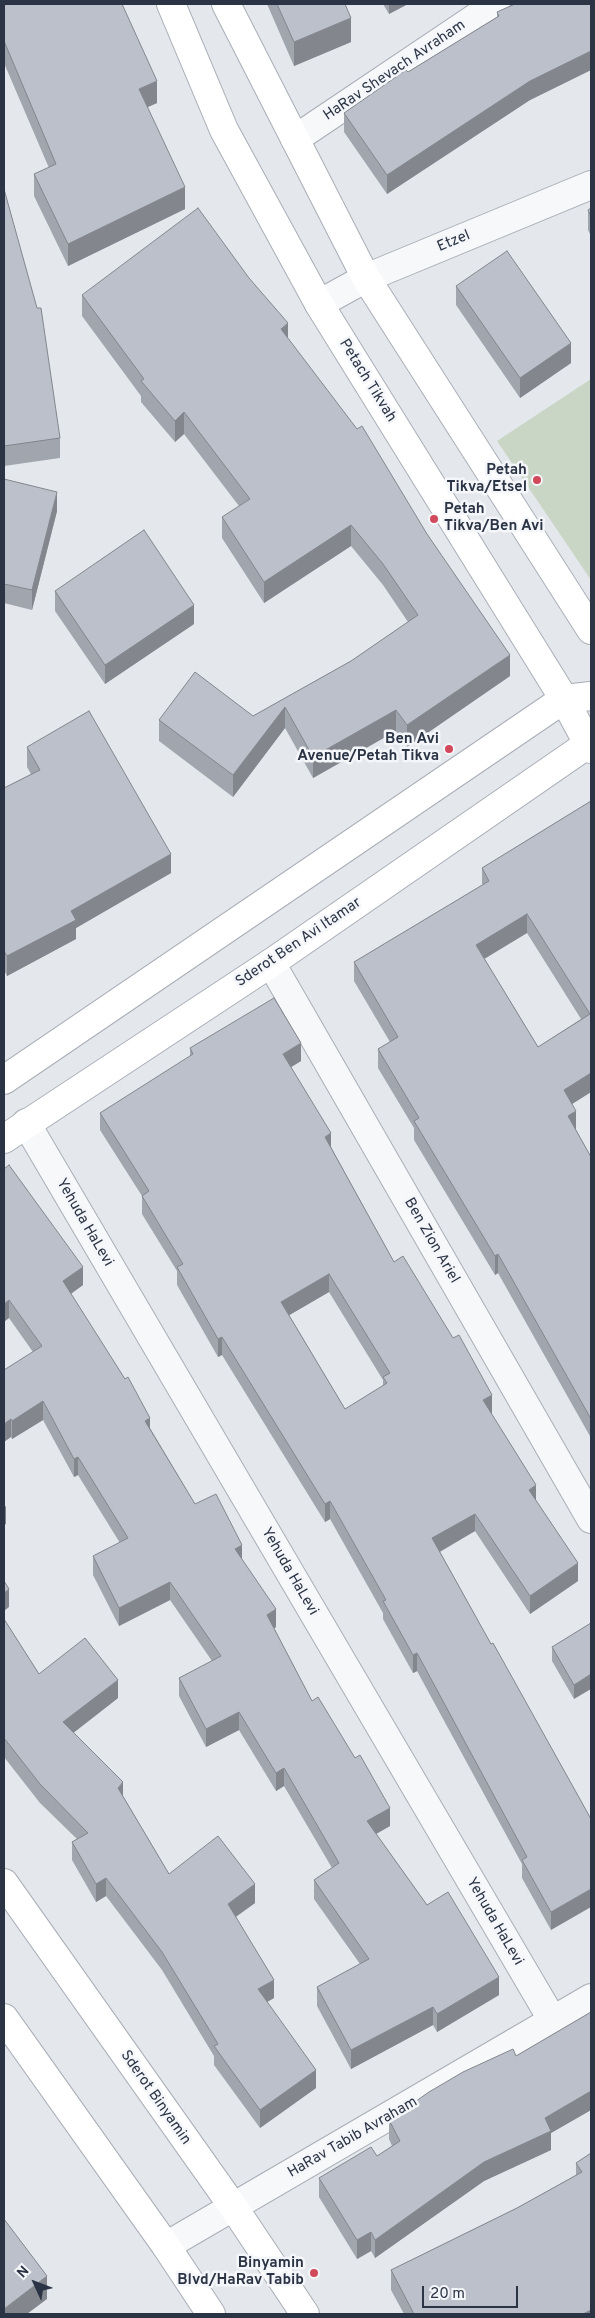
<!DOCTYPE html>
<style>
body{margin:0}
#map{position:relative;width:595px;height:2318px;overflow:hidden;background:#e4e7ec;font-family:Overpass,sans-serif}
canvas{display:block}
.frame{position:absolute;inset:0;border:5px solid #2b3445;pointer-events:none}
.north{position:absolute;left:10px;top:2258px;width:50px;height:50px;-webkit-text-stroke:4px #f4f6f9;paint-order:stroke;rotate:313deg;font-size:14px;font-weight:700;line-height:20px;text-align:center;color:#2b3445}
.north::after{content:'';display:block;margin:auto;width:18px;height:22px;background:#2b3445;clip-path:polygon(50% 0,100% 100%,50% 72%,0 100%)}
.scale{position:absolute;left:422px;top:2286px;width:96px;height:22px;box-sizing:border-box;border:2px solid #2b3445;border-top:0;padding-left:6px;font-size:15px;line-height:18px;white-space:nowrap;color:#2b3445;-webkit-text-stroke:4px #f4f6f9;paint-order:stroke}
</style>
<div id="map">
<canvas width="595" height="2318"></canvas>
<div class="frame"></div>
<div class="north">N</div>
<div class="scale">20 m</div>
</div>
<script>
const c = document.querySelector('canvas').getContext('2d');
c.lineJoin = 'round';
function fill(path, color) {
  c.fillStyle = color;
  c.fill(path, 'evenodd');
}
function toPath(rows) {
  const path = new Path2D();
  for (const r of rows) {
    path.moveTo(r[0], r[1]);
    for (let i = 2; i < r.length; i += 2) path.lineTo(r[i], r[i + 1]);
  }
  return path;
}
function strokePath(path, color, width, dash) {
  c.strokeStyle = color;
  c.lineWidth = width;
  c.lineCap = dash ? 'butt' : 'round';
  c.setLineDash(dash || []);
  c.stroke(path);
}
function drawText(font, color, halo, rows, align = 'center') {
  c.font = font + ' Overpass,sans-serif';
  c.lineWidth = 5;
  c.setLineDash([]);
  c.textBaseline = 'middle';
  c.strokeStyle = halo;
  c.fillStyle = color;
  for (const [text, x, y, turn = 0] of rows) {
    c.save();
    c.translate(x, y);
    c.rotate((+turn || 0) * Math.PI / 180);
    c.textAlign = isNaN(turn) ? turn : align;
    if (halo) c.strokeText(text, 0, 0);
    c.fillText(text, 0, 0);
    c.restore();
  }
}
const green = toPath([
 [591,379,591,580,497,441]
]);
const minor = toPath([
 [295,139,496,4],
 [319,304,366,278,591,185],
 [271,963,591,1519],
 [26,1123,553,2021],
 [166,2246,591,1998]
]);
const secondary = toPath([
 [171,4,224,130,319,304,564,699,591,749],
 [226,4,366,278,591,630],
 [4,1080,564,699,591,696],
 [4,1139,271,963,591,742],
 [4,1883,234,2208,305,2314],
 [4,2018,166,2246,211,2314]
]);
const wall = toPath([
 [4,4,157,103,147,107,185,209,68,266,34,196,34,174,49,168,4,63],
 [267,4,345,4,351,42,294,66],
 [383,4,408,4,389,14],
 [591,4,591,70,530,100,387,194,344,132,344,113,408,72,497,17,497,12],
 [4,189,60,438,60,458,4,466],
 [591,208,591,236,588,230,588,210],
 [456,286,571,363,520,398,456,305],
 [82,295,288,340,510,676,407,747,396,731,313,778,285,728,233,797,159,741,159,720,253,716,351,661,408,622,383,585,351,546,264,603,222,538,222,517,239,506,184,434,175,442,141,402,141,396,82,316],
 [4,479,57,511,32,610,4,603],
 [55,591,194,624,105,684,55,611],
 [27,747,171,873,76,928,76,939,7,976,4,970,4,788,31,774,27,767],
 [591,801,591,1092,572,1104,576,1130,591,1157,591,1438,498,1273,495,1275,414,1140,414,1128,378,1068,378,1049,390,1042,354,981,354,962,482,885,482,868],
 [527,933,581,1019,538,1047,484,958],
 [190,1048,301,1061,291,1067,331,1147,394,1262,492,1413,491,1413,578,1581,530,1614,475,1531,440,1552,491,1644,591,1819,551,1930,522,1878,522,1864,417,1671,413,1673,383,1619,383,1613,330,1519,325,1522,222,1355,218,1357,177,1285,177,1271,142,1214,142,1196,100,1130,100,1113,190,1057],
 [329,1292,383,1380,383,1386,345,1409,289,1315],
 [4,1169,83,1285,71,1294,195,1504,242,1559,276,1627,274,1628,312,1701,390,1826,376,1834,427,1905,499,1995,437,2032,433,2025,351,2069,317,2006,317,1987,360,1964,314,1899,314,1880,332,1868,284,1786,276,1791,239,1730,206,1747,179,1696,179,1678,212,1661,170,1600,119,1626,93,1575,93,1556,120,1543,78,1475,74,1477,43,1420,12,1439,11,1437,4,1370,33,1352,9,1318],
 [4,1619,39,1674,118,1698,73,1733,123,1796,169,1874,255,1903,236,1917,274,1998,267,2002,316,2088,260,2128,214,2065,214,2056,162,1970,106,1896,96,1902,72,1860,72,1842,77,1839,40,1803,4,1757],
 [591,1623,574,1699,552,1661,552,1647],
 [591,2012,591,2110,551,2133,551,2150,484,2181,375,2258,371,2251,357,2259,319,2197,319,2178,377,2156,392,2146,389,2139,389,2120,516,2056],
 [591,2153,591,2314,404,2314,391,2290,391,2270,517,2208,576,2175,576,2163]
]);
const shadedWall = toPath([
 [389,4,408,4,389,14],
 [351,18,351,42,294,66,294,42],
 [591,51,591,70,530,100,387,194,387,175,530,81],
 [157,81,157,103,139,111,139,89],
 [185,187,185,209,68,266,68,244],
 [288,323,288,344,281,329],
 [571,343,571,363,520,398,520,378],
 [184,412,184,434,175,442,175,421],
 [57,492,57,511,32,610,32,590],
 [351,525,351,546,264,603,264,582],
 [194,605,194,624,105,684,105,665],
 [510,655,510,676,407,747,407,725],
 [285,707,285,728,233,797,233,775],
 [396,710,396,731,313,778,313,757],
 [171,854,171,873,76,928,76,939,7,976,7,956,71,911],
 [527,914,527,933,476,964,476,945],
 [301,1043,301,1061,283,1072,283,1054],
 [591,1073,591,1092,564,1109,564,1090],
 [576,1111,576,1130,568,1116],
 [331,1133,331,1151,325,1137],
 [498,1254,498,1273,495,1275,495,1256],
 [83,1267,83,1285,63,1299,63,1281],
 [329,1274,329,1292,281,1320,281,1302],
 [9,1300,9,1318,4,1322,4,1304],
 [222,1337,222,1355,218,1357,218,1339],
 [492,1395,492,1413,483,1418,483,1400],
 [43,1401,43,1420,12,1439,12,1421],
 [150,1418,150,1436,145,1421],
 [11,1419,11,1437,4,1442,4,1424],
 [78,1457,78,1475,74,1477,74,1459],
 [536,1485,536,1503,529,1490],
 [330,1501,330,1519,325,1522,325,1504],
 [6,1506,6,1524,4,1525,4,1507],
 [475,1514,475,1531,432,1556,432,1538],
 [242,1545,242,1563,235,1549],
 [578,1563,578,1581,530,1614,530,1596],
 [170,1582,170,1600,119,1626,119,1608],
 [9,1589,9,1607,4,1611,4,1593],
 [276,1609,276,1627,267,1633,267,1615],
 [417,1653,417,1671,413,1673,413,1655],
 [591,1674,591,1689,574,1699,574,1685],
 [118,1680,118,1698,63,1741,63,1722],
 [239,1712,239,1730,206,1747,206,1729],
 [284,1768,284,1786,276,1791,276,1773],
 [123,1782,123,1801,118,1788],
 [390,1808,390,1826,367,1839,367,1821],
 [106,1878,106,1896,96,1902,96,1884],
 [255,1884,255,1903,228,1922,228,1904],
 [591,1889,591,1907,551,1930,551,1912],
 [499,1977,499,1995,437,2032,437,2014],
 [274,1980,274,1998,258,2007,258,1989],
 [433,2007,433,2025,351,2069,351,2050],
 [316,2070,316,2088,260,2128,260,2110],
 [591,2091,591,2110,551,2133,551,2150,484,2181,375,2258,375,2240,545,2118],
 [371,2232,371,2251,357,2259,357,2240],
 [47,2276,47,2299,27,2314,4,2314,4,2309],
 [591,2310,591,2314,583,2314]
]);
const building = toPath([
 [4,4,122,4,157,81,139,89,185,187,68,244,34,174,56,164,4,41,4,4],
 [277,4,345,4,351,18,294,42,277,4],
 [515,4,591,4,591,51,530,81,387,175,344,113,406,70,408,72,499,16,497,12,515,4],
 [4,189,37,308,41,308,60,438,4,446,4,189],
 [198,208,249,278,288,323,281,329,357,429,362,426,427,534,510,655,407,725,396,710,313,757,285,707,233,775,159,720,195,672,253,716,351,661,418,615,383,564,351,525,264,582,222,517,250,499,184,412,175,421,141,381,144,379,82,295,198,208],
 [591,208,591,216,588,210,591,208],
 [507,251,571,343,520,378,456,286,507,251],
 [4,479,57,492,32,590,4,584,4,479],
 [144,530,194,605,105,665,55,591,144,530],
 [89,711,171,854,71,911,76,920,7,956,4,951,4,788,40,770,27,747,89,711],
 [591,801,591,1073,564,1090,576,1111,568,1116,591,1157,591,1419,498,1254,495,1256,414,1121,419,1118,378,1049,398,1037,354,962,489,881,482,868,591,801],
 [527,914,590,1014,538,1047,476,945,527,914],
 [274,998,301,1043,283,1054,331,1133,325,1137,394,1262,403,1256,453,1338,459,1335,492,1395,483,1400,536,1485,529,1490,578,1563,530,1596,475,1514,432,1538,491,1644,493,1643,591,1819,591,1889,551,1912,522,1860,527,1857,417,1653,413,1655,383,1601,386,1600,330,1501,325,1504,222,1337,218,1339,177,1267,183,1264,142,1196,149,1191,100,1113,193,1054,190,1048,274,998],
 [329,1274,390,1373,383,1377,387,1383,345,1409,281,1302,329,1274],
 [9,1165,83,1267,63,1281,125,1379,128,1377,150,1418,145,1421,195,1504,216,1494,242,1545,235,1549,276,1609,267,1615,312,1701,318,1697,355,1758,360,1755,390,1808,367,1821,427,1905,448,1892,499,1977,437,2014,433,2007,351,2050,317,1987,369,1959,314,1880,339,1863,284,1768,276,1773,239,1712,206,1729,179,1678,221,1656,170,1582,119,1608,93,1556,128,1538,78,1457,74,1459,43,1401,12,1421,11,1419,4,1424,4,1370,42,1346,9,1300,4,1304,4,1169,9,1165],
 [4,1581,9,1589,4,1593,4,1581],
 [4,1619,39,1674,85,1638,118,1680,63,1722,123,1782,118,1788,169,1874,218,1836,255,1884,228,1904,274,1980,258,1989,316,2070,260,2110,214,2046,218,2044,162,1952,106,1878,96,1884,72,1842,88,1833,40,1784,4,1738,4,1619],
 [591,1623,591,1674,574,1685,552,1647,591,1623],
 [591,2012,591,2091,545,2118,551,2131,484,2162,375,2240,371,2232,357,2240,319,2178,371,2147,377,2156,400,2141,389,2120,429,2092,463,2072,513,2049,516,2056,591,2012],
 [591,2153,591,2310,583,2314,414,2314,391,2270,517,2208,582,2172,576,2163,591,2153],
 [4,2219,47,2276,4,2309,4,2219]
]);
const markers = [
 [537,480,5,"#d1495b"],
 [434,519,5,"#d1495b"],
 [449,749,5,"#d1495b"],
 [314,2273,5,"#d1495b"]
];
const streetNames = [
 ["HaRav Shevach Avraham",395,71,-34],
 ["Etzel",454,242,-23],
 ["Petach Tikvah",367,381,58],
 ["Sderot Ben Avi Itamar",299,943,-34],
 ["Yehuda HaLevi",84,1223,60],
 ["Ben Zion Ariel",431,1241,60],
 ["Yehuda HaLevi",289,1572,60],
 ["Yehuda HaLevi",494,1922,60],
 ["Sderot Binyamin",155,2098,55],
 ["HaRav Tabib Avraham",353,2138,-30]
];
const poiNames = [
 ["Petah",527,471],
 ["Tikva/Etsel",527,488],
 ["Petah",444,510,"left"],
 ["Tikva/Ben Avi",444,527,"left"],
 ["Ben Avi",439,740],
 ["Avenue/Petah Tikva",439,757],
 ["Binyamin",304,2264],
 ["Blvd/HaRav Tabib",304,2281]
];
fill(green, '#c9d6c5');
strokePath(minor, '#a9aeb7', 30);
strokePath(secondary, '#a9aeb7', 30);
strokePath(minor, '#f7f8fa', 28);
strokePath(secondary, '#fff', 28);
fill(wall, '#a1a5ae');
fill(shadedWall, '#83868d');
fill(building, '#bbc0ca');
strokePath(building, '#83868d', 1);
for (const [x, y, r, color] of markers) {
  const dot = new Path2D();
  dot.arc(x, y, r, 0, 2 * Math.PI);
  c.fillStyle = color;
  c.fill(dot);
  strokePath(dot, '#f4f6f9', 2);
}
drawText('15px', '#2b3445', '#f4f6f9', streetNames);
drawText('bold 15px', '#2b3445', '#f4f6f9', poiNames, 'right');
</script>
